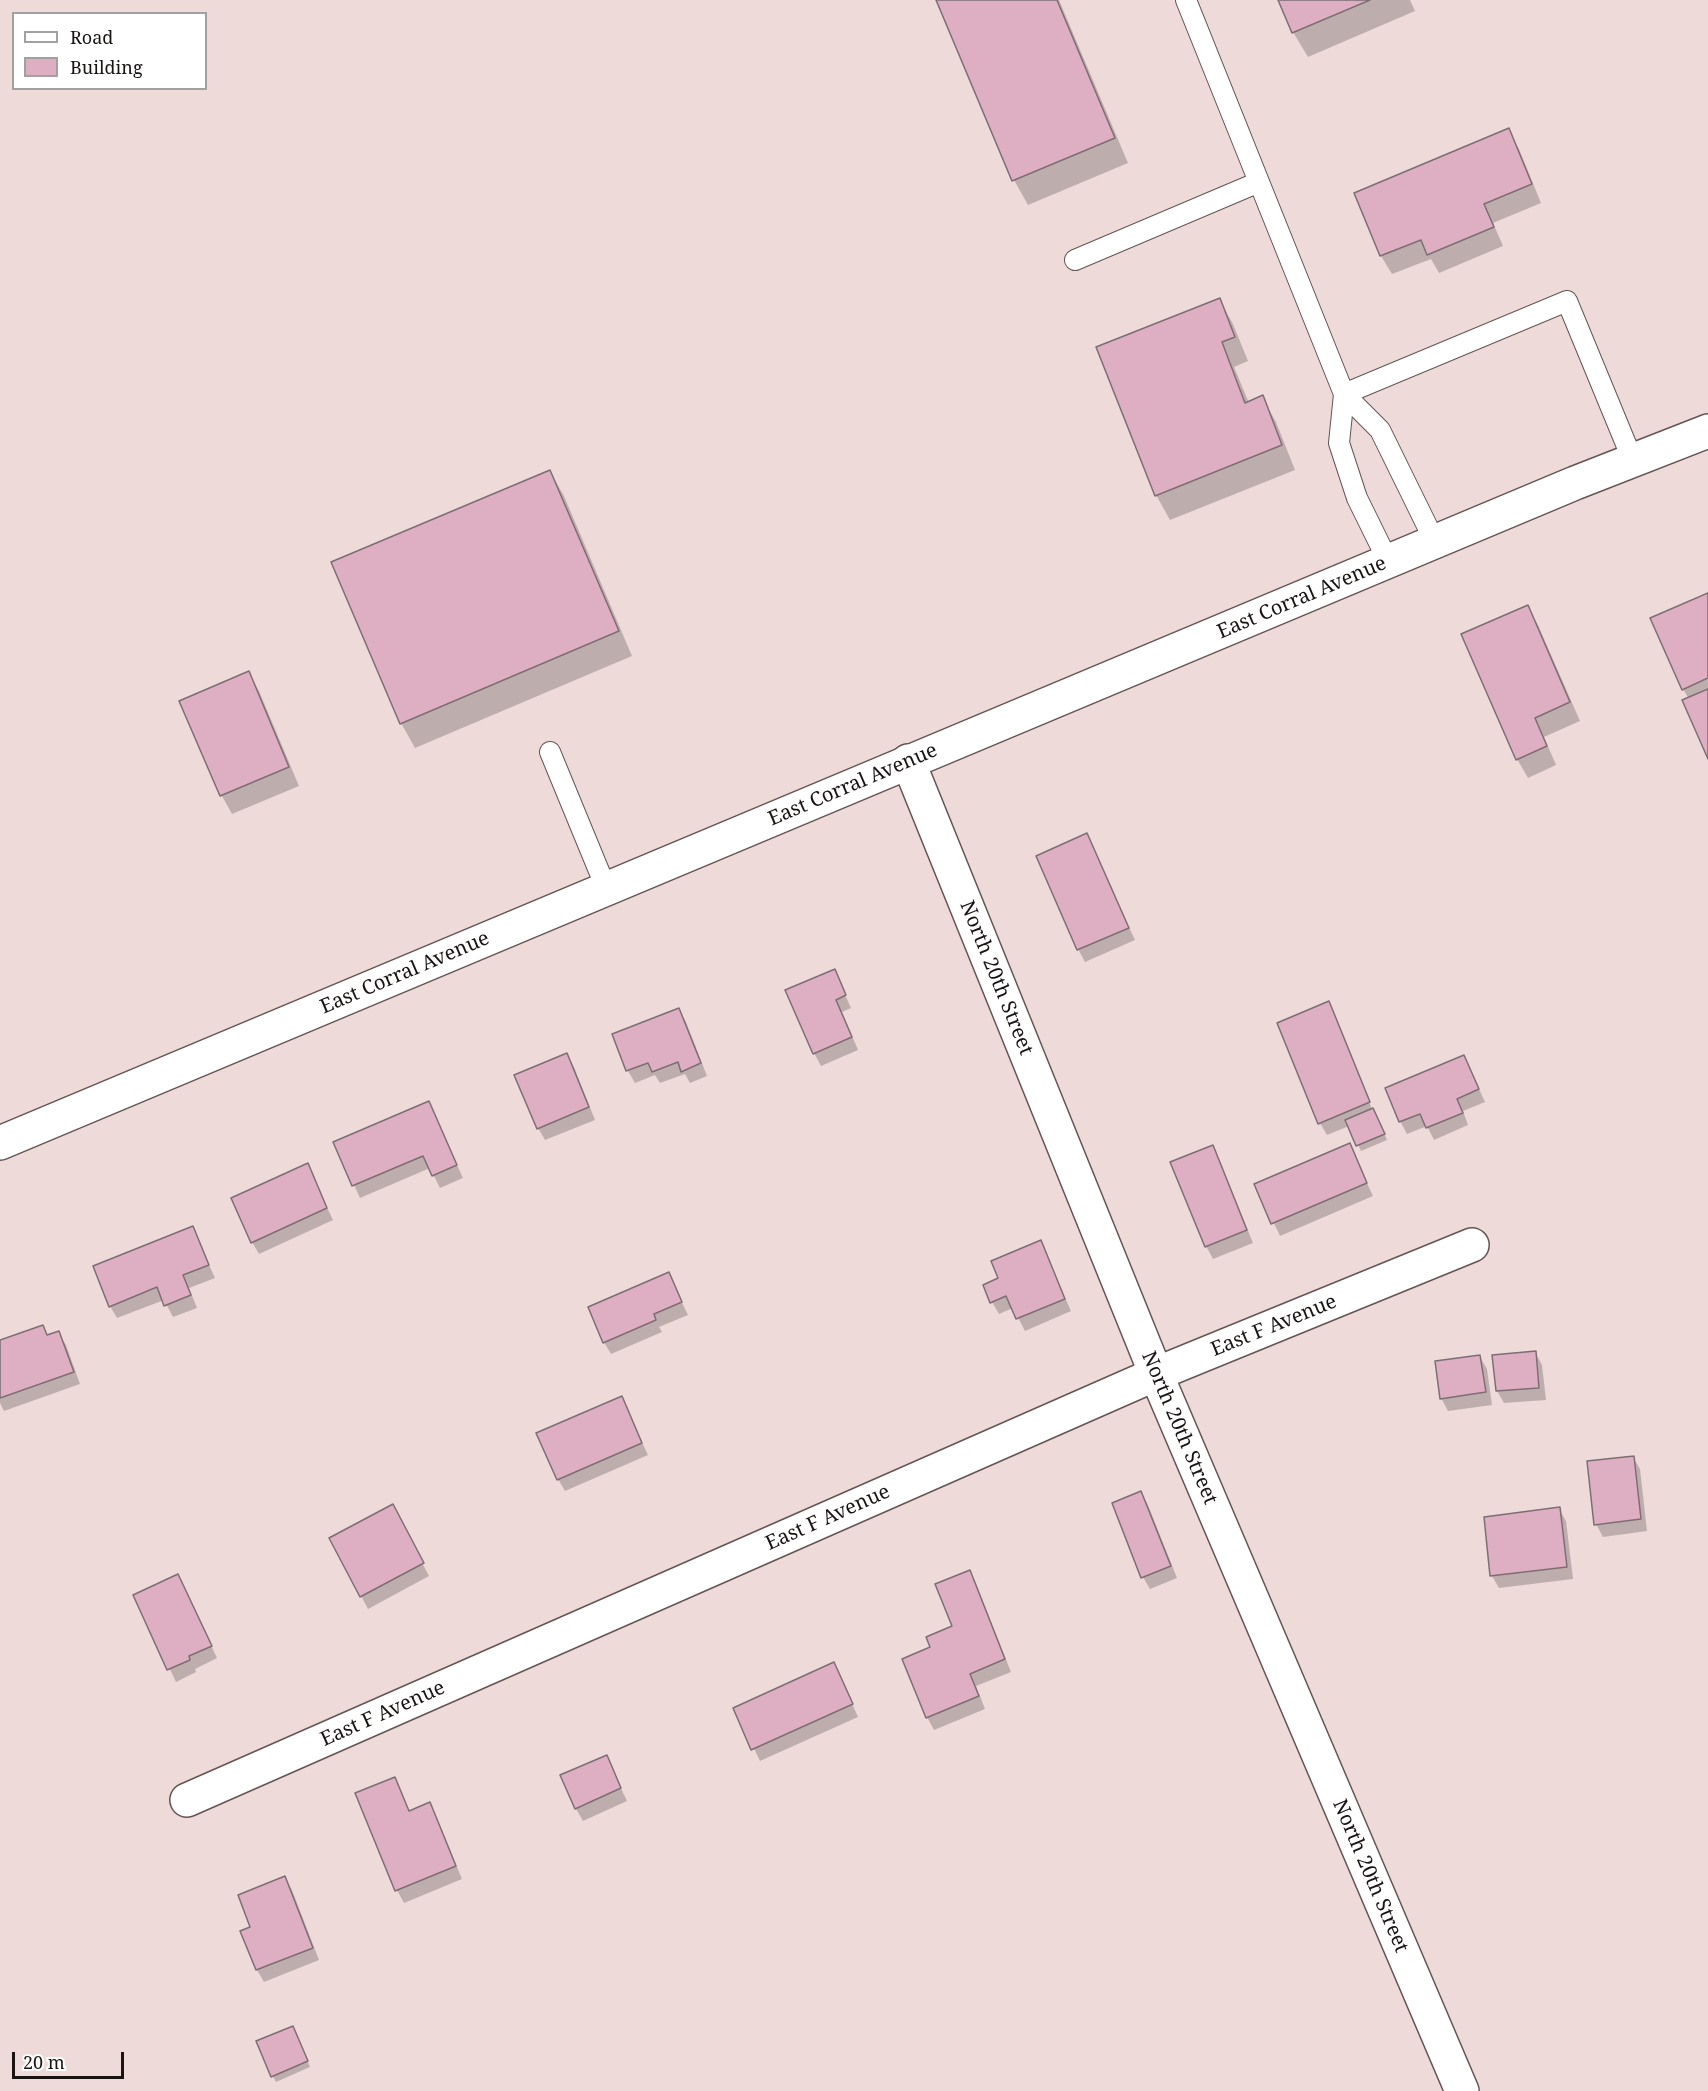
<!DOCTYPE html>
<style>
body{margin:0}
#map{position:relative;width:1708px;height:2091px;overflow:hidden;background:#eddad9;font-family:"Noto Serif",serif}
canvas{display:block}
.legend{position:absolute;left:12px;top:12px;width:195px;height:78px;box-sizing:border-box;background:#fff;border:2px solid #a3a1a0;margin:0;padding:8px 10px;list-style:none;font-size:18px;color:#191312}
.legend li{display:flex;align-items:center;gap:12px;height:30px}
.legend b{width:30px;border:2px solid #a3a1a0}
.scale{position:absolute;left:12px;top:2052px;width:112px;height:27px;box-sizing:border-box;border:3px solid #191312;border-top:0;padding-left:8px;font-size:18px;line-height:21px;white-space:nowrap;color:#191312;-webkit-text-stroke:4px #fff;paint-order:stroke}
</style>
<div id="map">
<canvas width="1708" height="2091"></canvas>
<ul class="legend">
<li><b style="height:8px;background:#fff"></b>Road</li>
<li><b style="height:16px;background:#deafc2"></b>Building</li>
</ul>
<div class="scale">20 m</div>
</div>
<script>
const c = document.querySelector('canvas').getContext('2d');
c.lineJoin = 'round';
function fill(path, color) {
  c.fillStyle = color;
  c.fill(path, 'evenodd');
}
function toPath(rows) {
  const path = new Path2D();
  for (const r of rows) {
    path.moveTo(r[0], r[1]);
    for (let i = 2; i < r.length; i += 2) path.lineTo(r[i], r[i + 1]);
  }
  return path;
}
function strokePath(path, color, width, dash) {
  c.strokeStyle = color;
  c.lineWidth = width;
  c.lineCap = dash ? 'butt' : 'round';
  c.setLineDash(dash || []);
  c.stroke(path);
}
function drawText(font, color, halo, rows, align = 'center') {
  c.font = font + ' "Noto Serif",serif';
  c.lineWidth = 4.5;
  c.setLineDash([]);
  c.textBaseline = 'middle';
  c.strokeStyle = halo;
  c.fillStyle = color;
  for (const [text, x, y, turn = 0] of rows) {
    c.save();
    c.translate(x, y);
    c.rotate((+turn || 0) * Math.PI / 180);
    c.textAlign = isNaN(turn) ? turn : align;
    if (halo) c.strokeText(text, 0, 0);
    c.fillText(text, 0, 0);
    c.restore();
  }
}
const shadow = toPath([
 [938,0,1059,0,1128,163,1028,205,1014,180],
 [1280,0,1410,0,1415,11,1308,57,1293,32],
 [1508,130,1519,149,1541,203,1493,223,1503,246,1439,273,1431,259,1392,274,1381,256,1356,194],
 [1219,299,1233,324,1248,361,1234,367,1249,403,1262,397,1276,422,1295,470,1170,520,1156,495],
 [550,471,564,496,632,656,415,748,401,723],
 [1708,594,1708,755,1689,699,1683,689],
 [1527,607,1538,625,1580,721,1544,737,1556,765,1528,778,1517,759],
 [248,673,259,691,299,786,232,814,222,796,181,701],
 [1086,835,1135,940,1085,962,1078,949],
 [834,971,851,1008,842,1012,858,1050,821,1066,814,1053],
 [679,1009,686,1022,707,1076,690,1083,685,1074,660,1083,655,1075,635,1083,628,1071,614,1035],
 [1332,1014,1372,1109,1374,1109,1387,1140,1361,1151,1349,1126,1327,1135,1320,1123],
 [567,1055,574,1067,595,1120,545,1140,538,1128],
 [1464,1056,1485,1102,1463,1111,1468,1125,1434,1140,1427,1126,1407,1134,1400,1121],
 [428,1102,463,1178,440,1188,430,1168,360,1198,335,1143],
 [1349,1145,1373,1196,1280,1236,1256,1185],
 [1212,1147,1219,1159,1253,1243,1213,1259,1206,1246],
 [307,1165,333,1220,259,1254,252,1242],
 [192,1228,215,1278,189,1288,197,1308,173,1317,164,1300,117,1318,110,1306],
 [1040,1242,1071,1311,1025,1331,1013,1308,999,1314,992,1302,1000,1279],
 [668,1274,688,1315,659,1327,662,1332,611,1354,604,1342],
 [43,1326,48,1336,58,1333,66,1345,80,1384,4,1411,0,1403,0,1341],
 [1535,1352,1542,1365,1546,1400,1504,1403,1497,1391],
 [1480,1357,1487,1369,1492,1405,1448,1411,1441,1398],
 [621,1398,648,1455,565,1491,558,1479],
 [1633,1457,1640,1469,1647,1531,1603,1537,1596,1524],
 [1141,1492,1148,1505,1177,1578,1150,1589,1143,1577],
 [1559,1509,1566,1521,1573,1579,1499,1588,1492,1576],
 [399,1519,429,1576,368,1609,331,1539],
 [969,1572,976,1584,1011,1672,976,1686,985,1709,934,1730,927,1717,932,1648,954,1627],
 [178,1576,217,1658,195,1669,196,1672,176,1682,135,1596],
 [840,1676,858,1717,760,1761,735,1708],
 [606,1757,627,1801,583,1821,576,1809],
 [394,1779,410,1812,429,1804,436,1816,462,1879,404,1903,397,1890,357,1794],
 [285,1878,292,1890,319,1960,264,1982,257,1970,242,1932,252,1928],
 [296,2034,310,2067,276,2082,273,2076]
]);
const building = toPath([
 [936,0,1057,0,1115,138,1012,181,936,0],
 [1278,0,1370,0,1292,33,1278,0],
 [1509,128,1532,184,1484,204,1494,227,1427,255,1421,240,1380,256,1354,193,1509,128],
 [1220,298,1235,337,1222,342,1245,403,1263,395,1282,445,1155,496,1096,347,1220,298],
 [550,470,619,631,400,724,331,562,550,470],
 [1708,593,1708,678,1682,690,1650,618,1708,593],
 [1528,605,1570,702,1535,718,1547,746,1516,760,1461,634,1528,605],
 [249,671,289,767,220,796,179,701,249,671],
 [1708,689,1708,759,1682,700,1708,689],
 [1087,833,1129,928,1077,950,1036,856,1087,833],
 [835,969,846,995,836,1000,852,1037,813,1054,785,990,835,969],
 [1329,1001,1370,1102,1318,1124,1277,1023,1329,1001],
 [679,1008,701,1063,681,1072,678,1062,652,1072,648,1063,626,1071,612,1034,679,1008],
 [567,1053,589,1107,537,1129,514,1075,567,1053],
 [1464,1055,1479,1089,1457,1099,1463,1113,1426,1128,1420,1114,1399,1122,1385,1088,1464,1055],
 [429,1101,457,1165,432,1176,423,1156,352,1186,333,1142,429,1101],
 [1373,1108,1385,1134,1356,1146,1345,1120,1373,1108],
 [1350,1143,1367,1183,1271,1224,1254,1184,1350,1143],
 [1213,1145,1247,1230,1205,1247,1170,1162,1213,1145],
 [308,1163,327,1208,251,1243,231,1198,308,1163],
 [193,1226,209,1265,183,1275,191,1295,164,1306,157,1287,109,1307,93,1266,193,1226],
 [1041,1240,1065,1299,1016,1319,1006,1296,990,1303,983,1285,998,1278,991,1261,1041,1240],
 [669,1272,682,1302,654,1314,656,1320,603,1343,588,1307,669,1272],
 [43,1325,47,1335,59,1331,74,1372,0,1398,0,1340,43,1325],
 [1536,1351,1539,1388,1496,1391,1492,1355,1536,1351],
 [1480,1355,1486,1392,1440,1399,1435,1361,1480,1355],
 [622,1396,642,1443,557,1480,536,1433,622,1396],
 [1634,1456,1641,1519,1594,1525,1587,1461,1634,1456],
 [1141,1491,1171,1566,1141,1578,1112,1503,1141,1491],
 [393,1504,424,1563,360,1597,329,1538,393,1504],
 [1560,1507,1567,1567,1490,1576,1484,1517,1560,1507],
 [970,1570,1005,1659,970,1674,979,1696,926,1718,902,1659,930,1647,926,1637,952,1626,935,1584,970,1570],
 [178,1574,212,1646,189,1656,190,1660,167,1670,133,1595,178,1574],
 [834,1662,853,1704,751,1750,733,1708,834,1662],
 [607,1755,621,1788,575,1809,560,1775,607,1755],
 [395,1777,409,1811,430,1802,456,1866,395,1891,355,1793,395,1777],
 [285,1876,313,1948,256,1970,240,1931,250,1927,238,1895,285,1876],
 [293,2026,308,2061,271,2077,256,2041,293,2026]
]);
const service = toPath([
 [1186,0,1344,394,1380,430,1435,542],
 [1075,260,1259,182],
 [1344,394,1567,301,1633,461],
 [1344,394,1339,443,1357,498,1388,561],
 [550,752,606,888]
]);
const minor = toPath([
 [908,761,1156,1374,1462,2091],
 [187,1800,1156,1374,1472,1245]
]);
const secondary = toPath([
 [0,1143,1575,483,1708,431]
]);
const streetNames = [
 ["East Corral Avenue",1302,598,-23],
 ["East Corral Avenue",853,785,-23],
 ["East Corral Avenue",405,973,-23],
 ["North 20th Street",996,978,68],
 ["East F Avenue",1274,1326,-22],
 ["North 20th Street",1179,1428,67],
 ["East F Avenue",828,1518,-24],
 ["East F Avenue",383,1714,-24],
 ["North 20th Street",1370,1876,67]
];
fill(shadow, '#0003');
fill(building, '#deafc2');
strokePath(building, '#7d6e74', 1.5);
strokePath(service, '#645453', 22);
strokePath(minor, '#645453', 36);
strokePath(secondary, '#645453', 36);
strokePath(service, '#fff', 20);
strokePath(minor, '#fff', 33);
strokePath(secondary, '#fff', 33);
drawText('20px', '#191312', '#fff', streetNames);
</script>
